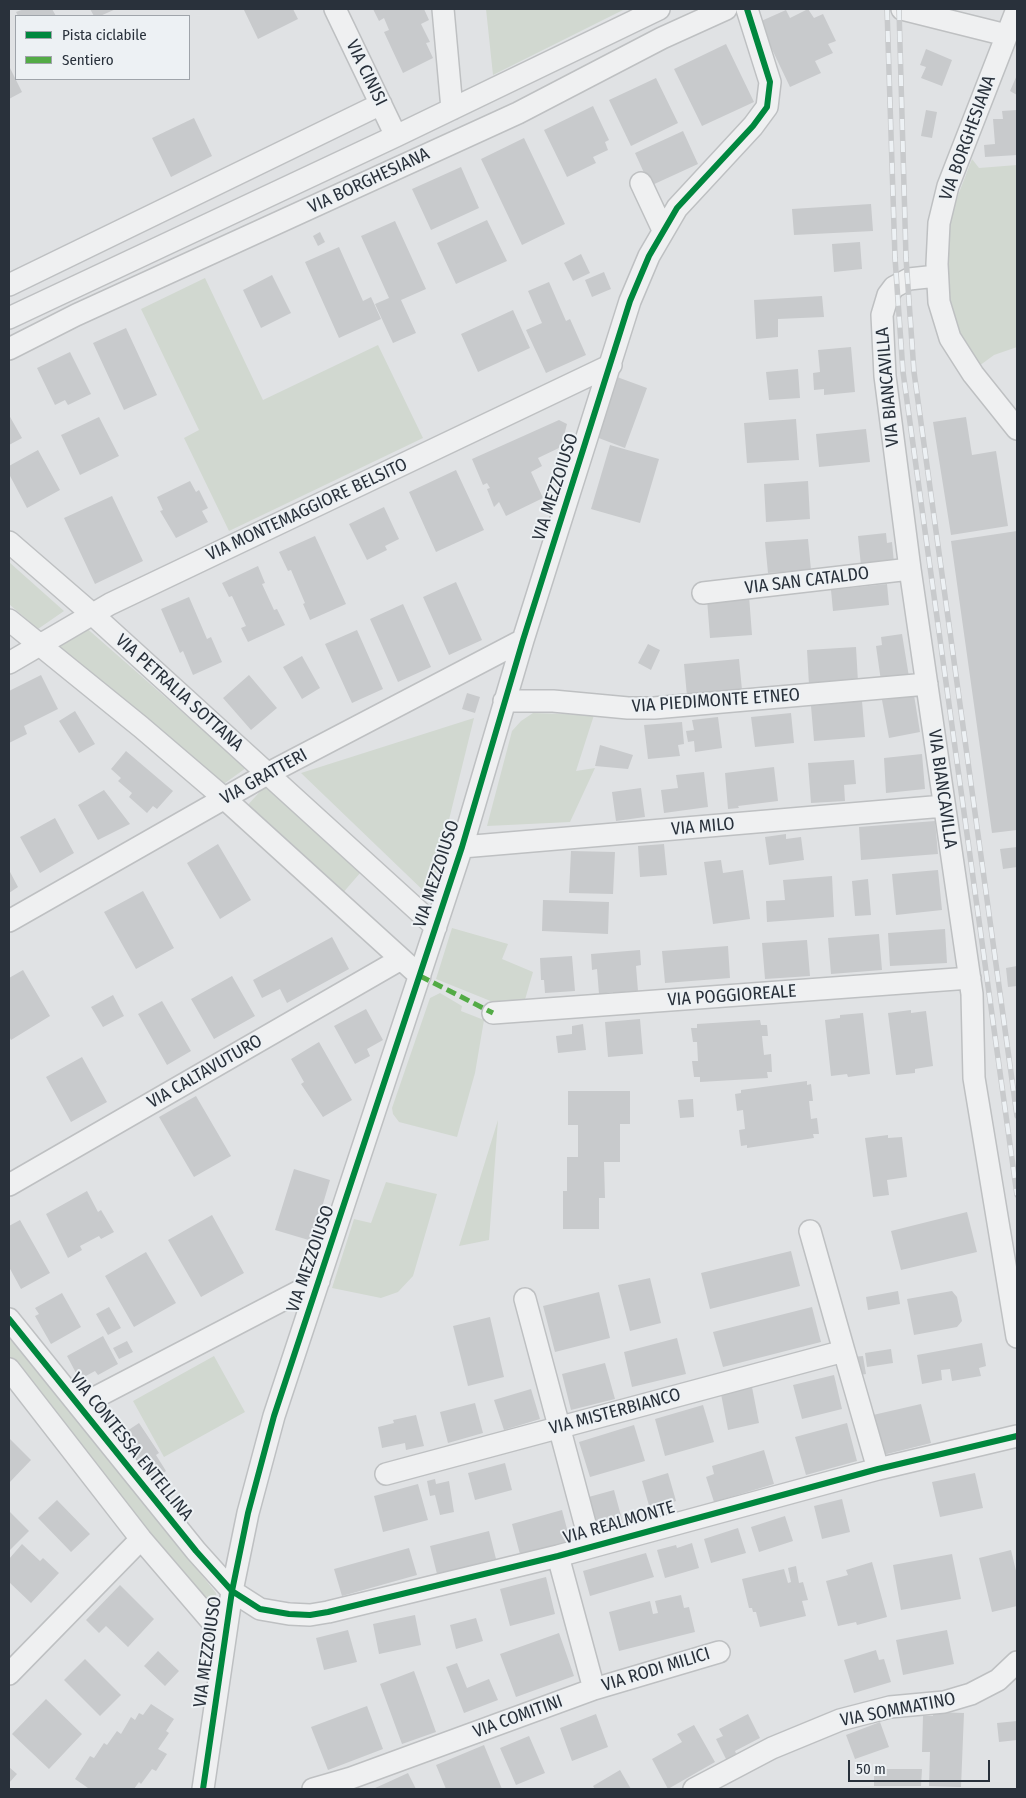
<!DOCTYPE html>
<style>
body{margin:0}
#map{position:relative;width:1026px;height:1798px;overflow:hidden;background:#e0e2e4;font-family:"Fira Sans Condensed",sans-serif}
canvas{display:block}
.frame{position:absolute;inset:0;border:10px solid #29313b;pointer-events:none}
.legend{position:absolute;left:15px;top:15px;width:175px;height:65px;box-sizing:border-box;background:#edf1f4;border:1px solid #9fa4aa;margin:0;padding:6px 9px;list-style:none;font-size:15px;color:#29313b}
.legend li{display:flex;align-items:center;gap:10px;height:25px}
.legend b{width:25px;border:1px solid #9fa4aa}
.scale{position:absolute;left:848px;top:1760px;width:142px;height:22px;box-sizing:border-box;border:2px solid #29313b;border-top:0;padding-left:6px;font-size:15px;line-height:18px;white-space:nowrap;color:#29313b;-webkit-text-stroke:4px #edf1f4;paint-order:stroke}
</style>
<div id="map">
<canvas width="1026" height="1798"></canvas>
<div class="frame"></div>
<ul class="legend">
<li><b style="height:6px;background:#00873e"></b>Pista ciclabile</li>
<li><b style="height:6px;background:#53ab46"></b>Sentiero</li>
</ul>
<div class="scale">50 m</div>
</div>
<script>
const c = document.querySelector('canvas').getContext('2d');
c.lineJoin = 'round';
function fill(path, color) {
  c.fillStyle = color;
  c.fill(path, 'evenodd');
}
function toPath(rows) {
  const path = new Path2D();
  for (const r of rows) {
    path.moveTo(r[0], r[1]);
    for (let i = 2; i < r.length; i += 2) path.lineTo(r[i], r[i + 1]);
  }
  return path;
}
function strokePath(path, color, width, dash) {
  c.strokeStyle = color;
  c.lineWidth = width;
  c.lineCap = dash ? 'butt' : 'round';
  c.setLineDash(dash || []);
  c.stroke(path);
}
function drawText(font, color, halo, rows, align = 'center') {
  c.font = font + ' "Fira Sans Condensed",sans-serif';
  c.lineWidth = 4;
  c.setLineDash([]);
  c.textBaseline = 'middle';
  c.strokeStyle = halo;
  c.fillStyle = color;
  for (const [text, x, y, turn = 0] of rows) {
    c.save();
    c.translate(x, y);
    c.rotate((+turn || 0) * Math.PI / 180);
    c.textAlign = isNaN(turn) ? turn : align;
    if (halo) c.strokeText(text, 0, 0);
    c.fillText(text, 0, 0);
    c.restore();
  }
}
const green = toPath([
 [486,9,625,9,493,75],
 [972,159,979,168,1017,165,1017,347,994,355,979,366,951,322,943,251,955,203],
 [205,278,263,400,378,345,423,438,229,531,184,438,199,430,141,309],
 [9,562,64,611,38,629,9,604],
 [83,625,246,768,218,788,51,646],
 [533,713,594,715,576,771,595,768,570,822,487,826,512,731,521,721],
 [474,718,430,897,301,773],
 [265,786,361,872,341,895,245,808],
 [452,928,508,944,502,959,533,972,524,1003,498,1004,436,979],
 [440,993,462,1006,461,1011,484,1020,475,1073,457,1137,399,1122,393,1114,392,1108,430,998],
 [498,1120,489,1240,459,1246],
 [386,1182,437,1194,413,1276,398,1292,381,1298,332,1288,354,1219,371,1223],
 [9,1333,216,1593,217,1599,211,1607,207,1607,9,1359],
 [214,1356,245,1412,164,1457,133,1401]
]);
const building = toPath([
 [24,9,52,9,56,16,18,16,16,12],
 [90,9,116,9,100,16,94,16],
 [247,9,293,9,298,19,258,39,244,10],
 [373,9,424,9,429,20,421,24,430,42,426,43,433,58,403,73,384,32,389,30,384,18,379,21],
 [808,9,814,18,823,14,836,41,828,44,833,53,815,61,821,73,790,87,759,22,786,10,790,18],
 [726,44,754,102,702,126,674,69],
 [926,49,952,60,942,86,921,78,926,67,920,65],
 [10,68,22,92,9,99,9,69],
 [1017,75,1017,95,1010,91],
 [656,78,678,123,631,146,609,100],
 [593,106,609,140,605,142,608,150,593,157,596,163,567,177,544,130],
 [926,110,937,112,932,138,921,136],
 [1017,110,1017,155,985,157,984,145,995,144,993,119,1003,119,1002,111],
 [194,118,212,156,171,177,152,138],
 [683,131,698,164,650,186,635,153],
 [524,138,565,224,522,245,481,159],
 [461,167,479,208,431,230,412,189],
 [871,204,873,231,794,235,792,209],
 [487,220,507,261,456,284,437,243],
 [395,221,426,289,401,300,416,333,393,343,375,304,389,298,361,236],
 [320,232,325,242,318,246,313,236],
 [860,242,862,269,834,272,832,244],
 [339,247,363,301,371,297,381,319,339,338,305,262],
 [581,254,590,273,573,281,564,263],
 [604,272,611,289,592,297,585,280],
 [272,275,291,313,261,328,243,290],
 [549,282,566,321,570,319,586,355,546,373,526,330,542,323,528,291],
 [822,296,824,317,778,319,778,337,756,339,754,300],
 [513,310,530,348,478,372,461,334],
 [126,328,157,395,124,410,93,343],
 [851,347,855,392,824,395,824,389,814,390,813,373,820,372,818,350],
 [70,352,91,394,68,405,65,400,55,405,37,368],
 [798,369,800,398,769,400,766,372],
 [617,377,647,388,625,448,596,437],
 [9,415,22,438,9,445],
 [99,417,119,456,80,475,61,435],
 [966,417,972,455,996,451,1008,526,951,535,933,422],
 [796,419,799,460,747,463,744,423],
 [559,420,567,424,561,447,538,458,542,466,531,472,543,498,506,516,499,502,494,507,487,489,490,488,487,483,483,485,472,459],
 [866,429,870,462,819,467,816,434],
 [610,445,659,459,640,523,591,509],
 [38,450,60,490,27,508,9,474,9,466],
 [456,470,484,530,436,552,409,492],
 [190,481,196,492,199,490,208,508,202,511,208,522,176,538,160,511,163,510,157,497],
 [808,481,810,519,766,522,764,484],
 [112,496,143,561,95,584,64,518],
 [384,507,399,539,385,546,387,550,367,560,349,524],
 [1017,531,1017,830,992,833,951,541],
 [886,533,887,543,892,542,894,563,861,566,858,536],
 [315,536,346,604,310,620,303,604,305,603,291,570,288,571,279,552],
 [808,539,811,570,768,573,765,542],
 [258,566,265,583,262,584,274,610,277,609,285,625,248,642,241,628,246,626,232,596,229,597,222,583],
 [456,582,482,640,449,655,423,597],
 [887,584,889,605,833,611,831,590],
 [749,596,752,635,710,638,707,599],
 [189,597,207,639,211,637,222,662,193,675,183,651,180,653,161,609],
 [403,604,431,667,398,682,370,619],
 [357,630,383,689,352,703,325,644],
 [902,634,909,677,881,681,876,646,882,645,881,637],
 [648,644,660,650,651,670,638,663],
 [856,647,858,682,809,685,807,650],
 [302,656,320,688,302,699,283,667],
 [739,659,742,690,687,696,684,664],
 [41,675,58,709,24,726,27,734,9,743,9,691],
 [249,675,277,708,251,730,223,698],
 [467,693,480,697,475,713,462,709],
 [914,695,920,732,889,738,882,700],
 [862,701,865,737,814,741,811,706],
 [75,711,95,744,79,753,59,721],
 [791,713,794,743,755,747,751,717],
 [718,717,722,748,695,752,694,741,688,742,686,731,694,730,692,720],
 [682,722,684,744,678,745,680,756,648,759,644,725],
 [600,745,633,755,628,769,595,766],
 [126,751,173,791,157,809,153,806,147,813,129,797,132,793,118,781,121,778,111,769],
 [922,754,925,789,886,793,884,758],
 [854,760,856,784,844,785,845,801,811,803,808,763],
 [774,767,778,801,738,806,739,808,728,809,725,773],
 [704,772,708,807,664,813,661,790,678,788,676,775],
 [641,788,645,817,616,821,612,792],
 [104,790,130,824,98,840,78,805],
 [55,818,74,853,40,873,20,837],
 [935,821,938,854,861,860,859,827],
 [786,834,786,839,801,837,804,860,769,865,765,837],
 [218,844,251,900,220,919,187,863],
 [664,844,667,875,640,877,638,846],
 [1017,847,1017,867,1003,869,1000,849],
 [571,851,615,852,613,894,569,893],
 [721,860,723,873,743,870,750,919,713,924,704,862],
 [9,870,18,887,9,893],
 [938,870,942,910,896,915,892,874],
 [832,876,834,917,767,922,766,901,785,900,783,880],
 [868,879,871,915,855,916,852,881],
 [143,891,174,948,136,969,104,912],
 [543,900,609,902,608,934,542,931],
 [945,929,947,963,890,966,888,933],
 [879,934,882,970,831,974,828,938],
 [332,937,349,969,287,1003,280,989,262,998,253,980],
 [807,940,810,976,765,979,762,943],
 [728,946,730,978,665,983,662,951],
 [640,950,641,965,636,966,638,991,624,992,624,996,613,997,613,992,599,994,597,969,592,970,591,954],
 [572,956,575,991,545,993,544,980,541,980,540,958],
 [1017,966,1017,986,1008,987,1006,968],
 [23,970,50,1016,11,1040,9,1036,9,978],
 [232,976,255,1016,214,1039,191,999],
 [113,995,124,1016,103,1027,91,1007],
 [162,1001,191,1051,167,1065,138,1014],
 [366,1009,383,1040,367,1049,370,1056,355,1064,334,1026],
 [911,1010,911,1013,926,1011,933,1066,915,1069,915,1073,896,1075,888,1013],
 [863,1013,870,1074,848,1077,847,1074,831,1076,825,1020,840,1018,840,1015],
 [640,1019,643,1054,608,1057,605,1022],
 [760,1020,761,1025,767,1025,768,1036,762,1036,764,1055,771,1054,772,1072,767,1072,768,1078,700,1082,700,1077,694,1077,692,1061,698,1061,697,1042,693,1042,691,1028,697,1028,697,1024],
 [583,1024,586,1050,558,1053,556,1036,572,1034,572,1026],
 [319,1042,352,1100,323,1117,301,1084,304,1082,291,1059],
 [82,1057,107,1102,71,1122,46,1077],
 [807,1081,807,1085,811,1084,813,1101,809,1101,811,1119,817,1118,819,1134,813,1134,814,1138,747,1148,747,1145,741,1146,739,1130,745,1129,743,1110,737,1111,735,1094,741,1093,741,1090],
 [568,1091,630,1091,630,1124,620,1124,620,1162,604,1162,605,1198,599,1198,599,1229,563,1229,563,1191,567,1191,567,1157,578,1157,578,1125,568,1125],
 [196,1096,231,1156,194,1177,159,1117],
 [693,1099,694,1117,680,1118,678,1100],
 [888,1135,888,1138,902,1137,907,1177,887,1180,889,1195,873,1197,865,1138],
 [294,1169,330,1180,312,1241,275,1230],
 [87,1191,98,1212,101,1210,114,1232,101,1239,99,1236,80,1246,82,1250,68,1258,46,1214],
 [967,1212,977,1252,901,1270,891,1231],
 [212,1215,244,1273,201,1297,168,1240],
 [20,1220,50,1273,21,1289,9,1267,9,1226],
 [791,1251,800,1286,710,1309,701,1273],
 [146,1252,176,1303,134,1327,105,1276],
 [650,1278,661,1323,630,1331,618,1285],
 [898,1291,900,1304,868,1310,866,1297],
 [952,1291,957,1297,962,1321,957,1327,914,1335,907,1299],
 [599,1292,610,1338,555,1352,543,1306],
 [62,1293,81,1327,51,1344,35,1316,39,1314,35,1308],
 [109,1307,121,1328,108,1335,96,1314],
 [812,1307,821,1342,723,1367,713,1332],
 [490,1317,504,1377,468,1386,453,1326],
 [103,1336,118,1364,98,1375,95,1371,84,1377,80,1371,76,1373,67,1356],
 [677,1338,686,1374,632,1387,624,1352],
 [127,1341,133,1352,119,1359,113,1348],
 [982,1343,986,1366,979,1368,981,1376,952,1381,950,1369,941,1370,942,1380,922,1384,917,1355],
 [891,1349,893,1363,867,1367,865,1353],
 [863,1356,866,1374,855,1376,852,1357],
 [605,1363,615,1399,571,1410,562,1374],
 [834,1375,842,1409,802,1419,793,1385],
 [752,1387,759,1423,728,1430,721,1394],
 [531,1389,540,1419,504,1430,494,1400],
 [475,1403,483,1433,448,1443,440,1412],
 [921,1404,931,1443,883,1455,873,1415],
 [703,1405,714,1442,665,1456,655,1419],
 [416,1415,424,1446,406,1450,405,1443,382,1448,378,1427,394,1423,393,1420],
 [139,1423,159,1453,156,1455,166,1471,152,1481,141,1465,139,1467,118,1437],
 [847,1423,857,1461,806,1475,795,1437],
 [634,1425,645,1461,590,1477,579,1442],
 [9,1438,31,1460,9,1483],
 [764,1450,774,1484,714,1502,706,1477,714,1474,712,1466],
 [505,1463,512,1490,475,1500,468,1473],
 [668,1473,676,1501,650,1509,642,1481],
 [975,1473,983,1508,940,1517,932,1482],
 [435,1479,436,1484,449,1481,454,1512,440,1515,435,1495,430,1496,427,1481],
 [418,1484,428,1520,383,1532,374,1496],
 [614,1490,624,1527,595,1535,585,1498],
 [842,1499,850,1532,822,1539,814,1506],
 [57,1500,90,1534,71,1552,38,1518],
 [562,1510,571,1544,521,1558,512,1524],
 [9,1511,29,1531,9,1551],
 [785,1516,793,1541,759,1552,751,1527],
 [738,1528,746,1553,711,1563,704,1539],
 [489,1531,496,1559,437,1574,430,1546],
 [692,1543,699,1568,665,1578,657,1550,676,1545,677,1548],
 [22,1544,40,1561,43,1558,59,1573,31,1603,9,1582,9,1559],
 [409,1548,417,1575,342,1596,334,1569],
 [1011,1550,1017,1575,1017,1606,992,1612,979,1558],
 [646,1553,654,1577,590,1596,583,1571],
 [952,1554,961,1599,901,1610,893,1565],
 [872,1562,887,1617,857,1625,856,1622,838,1626,826,1581,848,1575,846,1570],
 [796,1566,799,1583,803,1582,808,1600,802,1601,806,1616,760,1627,756,1612,753,1612,752,1608,749,1608,742,1579,784,1569,788,1583,791,1582,788,1568],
 [546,1577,555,1614,510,1626,500,1589],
 [120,1585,154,1619,128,1647,106,1626,99,1633,86,1620],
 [681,1595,684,1608,689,1607,695,1632,619,1651,609,1612,650,1601,653,1614,658,1613,655,1601],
 [415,1615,421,1645,379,1654,373,1624],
 [476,1618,483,1641,456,1649,450,1625],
 [348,1630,357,1662,324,1670,316,1638],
 [947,1630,954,1664,903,1675,896,1640],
 [559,1633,574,1676,516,1697,500,1654],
 [876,1650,879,1660,884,1659,891,1682,854,1693,844,1660],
 [158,1651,179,1671,165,1686,144,1666],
 [85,1659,121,1695,100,1716,64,1680],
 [457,1663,467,1688,489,1679,498,1700,464,1713,446,1667],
 [414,1671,436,1732,402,1744,380,1684],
 [46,1699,82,1734,49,1769,12,1734],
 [151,1704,174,1719,166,1731,169,1733,158,1749,167,1754,156,1771,152,1769,141,1784,139,1782,134,1789,87,1789,88,1788,75,1779,90,1756,94,1758,104,1743,107,1745,117,1731,121,1734,131,1717,135,1720,139,1713,143,1715],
 [367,1706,383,1749,328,1770,311,1727],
 [933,1712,964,1713,961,1787,929,1786,930,1752,922,1752,923,1716,933,1716],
 [596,1714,608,1747,572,1761,560,1728],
 [748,1714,760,1738,735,1751,737,1756,727,1761,716,1739,723,1736,719,1729],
 [1017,1721,1017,1740,999,1742,997,1723],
 [880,1722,889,1747,855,1759,846,1735],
 [694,1725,715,1762,668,1789,652,1759,682,1742,677,1734],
 [529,1736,545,1773,516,1785,500,1748],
 [484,1745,502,1789,446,1789,436,1765],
 [9,1767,17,1774,9,1783],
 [874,1769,922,1769,921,1786,874,1786],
 [620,1770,631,1789,595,1789,593,1786],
 [408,1773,416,1789,373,1789]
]);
const minor = toPath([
 [335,9,396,136],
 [443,9,452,109],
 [902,9,1006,35],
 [1017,9,948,186,939,223,937,264,939,302,950,338,973,374,1017,429],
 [641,183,663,230],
 [937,276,909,279,894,287,888,295,882,315,885,376,910,569,972,994,974,1078,1017,1337],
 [9,285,381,104],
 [9,318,396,136,659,9],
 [9,349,76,315,518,113,662,38,726,9],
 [9,542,91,613,436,927],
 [703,593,910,569],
 [9,620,141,727,224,798,420,976],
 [9,663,110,604,611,365],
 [504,701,553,701,628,708,654,708,927,684],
 [462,847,944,806],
 [9,921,267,774,523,640],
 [493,1013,970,978],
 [9,1185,401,959],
 [810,1231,844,1351],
 [525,1299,591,1546],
 [9,1319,196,1551,232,1591,260,1609,289,1614,310,1615,328,1612,558,1556,878,1469,1017,1436],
 [9,1369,141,1539,225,1637],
 [79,1406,319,1281],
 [386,1474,844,1351,878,1469],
 [9,1674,141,1539],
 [594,1689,719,1652],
 [203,1789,232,1591,248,1513,274,1416,462,847,523,640,630,301,649,256,677,208,753,126,767,107,770,82,747,9],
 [313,1789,351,1778,594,1689,558,1556],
 [694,1789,772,1748,840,1720,890,1707,944,1702,971,1694,998,1680,1017,1662]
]);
const rail = toPath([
 [887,9,895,258,903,372,1017,1195],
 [899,9,906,258,914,372,1017,1116]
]);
const quiet = toPath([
 [420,976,493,1013]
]);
const cycleway = toPath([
 [9,1319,196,1551,232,1591,260,1609,289,1614,310,1615,328,1612,558,1556,878,1469,1017,1436],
 [203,1789,232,1591,248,1513,274,1416,462,847,523,640,630,301,649,256,677,208,753,126,767,107,770,82,747,9]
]);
const streetNames = [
 ["VIA CINISI",366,73,64],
 ["VIA BORGHESIANA",968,138,-70],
 ["VIA BORGHESIANA",369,181,-25],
 ["VIA BIANCAVILLA",888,387,-95],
 ["VIA MEZZOIUSO",556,487,-72],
 ["VIA MONTEMAGGIORE BELSITO",307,510,-25],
 ["VIA SAN CATALDO",807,581,-7],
 ["VIA PETRALIA SOTTANA",179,693,42],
 ["VIA PIEDIMONTE ETNEO",716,701,-4],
 ["VIA GRATTERI",264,777,-29],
 ["VIA BIANCAVILLA",942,789,82],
 ["VIA MILO",703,827,-5],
 ["VIA MEZZOIUSO",437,874,-72],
 ["VIA POGGIOREALE",732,996,-4],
 ["VIA CALTAVUTURO",205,1072,-30],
 ["VIA MEZZOIUSO",311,1259,-71],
 ["VIA MISTERBIANCO",615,1412,-15],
 ["VIA CONTESSA ENTELLINA",131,1447,51],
 ["VIA REALMONTE",619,1523,-16],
 ["VIA MEZZOIUSO",208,1652,-82],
 ["VIA RODI MILICI",656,1670,-17],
 ["VIA SOMMATINO",898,1710,-11],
 ["VIA COMITINI",518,1717,-20]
];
fill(green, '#d1d8d0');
fill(building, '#c8cacc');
strokePath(minor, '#bec0c2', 24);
strokePath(minor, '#eff0f1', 21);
strokePath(rail, '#c8cacc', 5.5);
strokePath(rail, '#edf1f4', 4, [11]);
strokePath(quiet, '#53ab46', 5, [10, 5]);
strokePath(cycleway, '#00873e', 6);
drawText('18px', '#29313b', '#edf1f4', streetNames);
</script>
